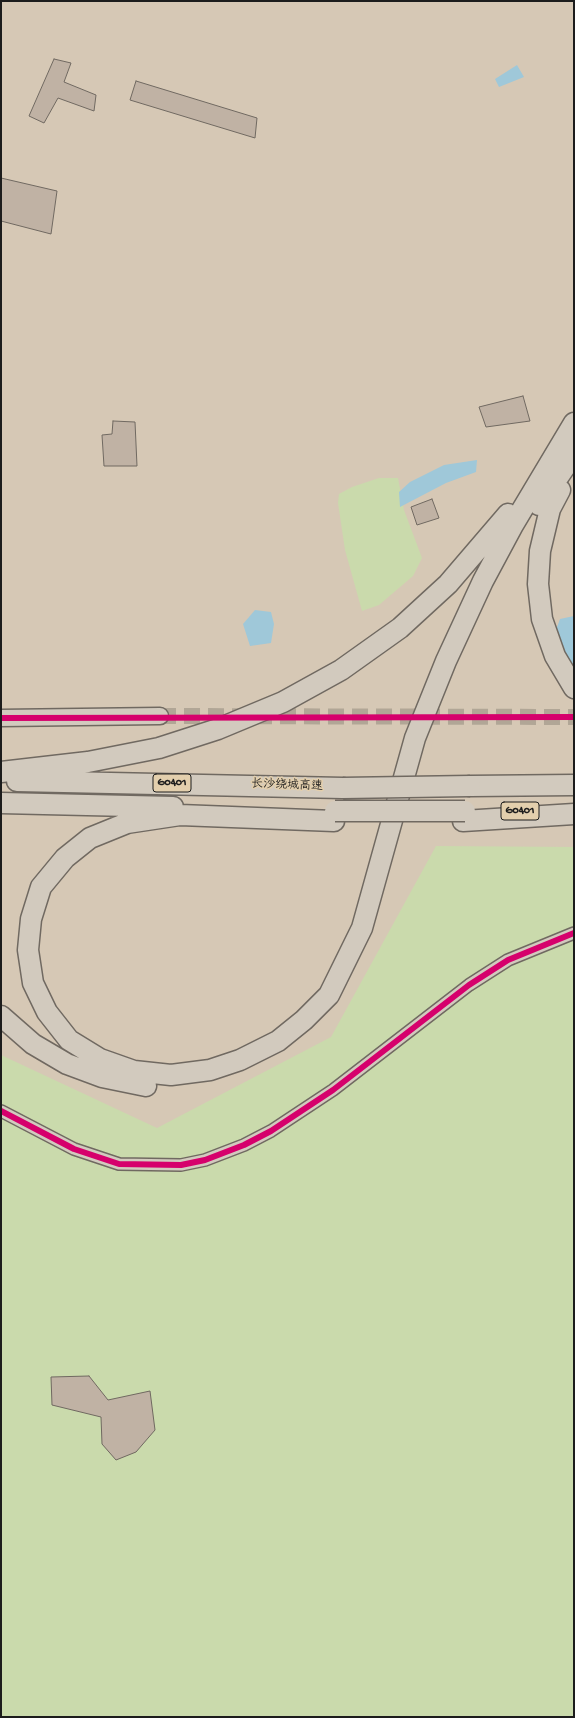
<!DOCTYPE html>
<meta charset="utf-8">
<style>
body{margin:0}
#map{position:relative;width:575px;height:1718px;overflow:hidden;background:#d6c8b5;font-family:"Gochi Hand",sans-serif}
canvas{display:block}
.frame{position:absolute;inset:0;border:2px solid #1c1c1c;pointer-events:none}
</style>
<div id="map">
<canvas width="575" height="1718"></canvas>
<div class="frame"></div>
</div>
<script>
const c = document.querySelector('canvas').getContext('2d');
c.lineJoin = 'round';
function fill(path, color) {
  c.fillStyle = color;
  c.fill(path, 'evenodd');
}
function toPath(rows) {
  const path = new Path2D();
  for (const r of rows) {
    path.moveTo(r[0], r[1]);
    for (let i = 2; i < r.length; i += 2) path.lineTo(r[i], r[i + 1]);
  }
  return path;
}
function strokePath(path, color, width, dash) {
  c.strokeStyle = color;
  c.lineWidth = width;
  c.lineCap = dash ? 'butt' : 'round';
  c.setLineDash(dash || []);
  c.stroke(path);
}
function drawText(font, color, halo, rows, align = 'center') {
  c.font = font + ' "Gochi Hand","LXGW WenKai TC",sans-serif';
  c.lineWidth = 3;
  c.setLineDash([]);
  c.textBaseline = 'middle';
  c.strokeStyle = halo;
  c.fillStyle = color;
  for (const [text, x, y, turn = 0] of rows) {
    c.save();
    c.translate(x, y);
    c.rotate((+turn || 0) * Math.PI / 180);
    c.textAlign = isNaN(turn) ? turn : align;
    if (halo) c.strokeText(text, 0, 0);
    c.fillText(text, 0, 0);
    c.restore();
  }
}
const green = toPath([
 [379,478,398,478,404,510,422,558,413,576,379,605,362,611,345,550,338,503,339,494,352,487],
 [436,846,574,847,574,1717,1,1717,1,1055,157,1128,331,1037]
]);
const water = toPath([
 [517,65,524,77,499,87,495,79],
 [477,460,476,472,446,483,400,507,399,492,410,482,444,465],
 [255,610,271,612,274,624,271,643,250,646,243,624],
 [574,616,574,666,566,654,556,630,560,619]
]);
const building = toPath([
 [54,59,71,63,64,82,96,95,94,111,58,98,44,123,29,116,54,59],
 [136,81,257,118,255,138,130,100,136,81],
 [1,178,57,191,51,234,1,221,1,178],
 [523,396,530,421,486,427,479,407,523,396],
 [113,421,135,422,137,466,104,466,102,435,112,434,113,421],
 [432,499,439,518,417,525,411,507,432,499],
 [89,1376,108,1400,150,1391,155,1430,136,1452,116,1460,102,1444,101,1417,52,1405,51,1377,89,1376]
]);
const secondaryTunnel = toPath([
 [160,716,574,717]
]);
const street = toPath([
 [1,1111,74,1149,119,1164,181,1165,205,1160,244,1145,271,1131,333,1090,469,985,508,960,574,933]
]);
const secondary = toPath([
 [1,718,160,716]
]);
const highway = toPath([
 [560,490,550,509,540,551,538,584,542,619,555,656,574,688],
 [539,505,574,454],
 [1,772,88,762,159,748,218,729,283,702,341,670,400,628,448,584,508,514],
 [17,781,343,788],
 [470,786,574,785],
 [1,803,173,807],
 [334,821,180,815,127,823,90,838,65,858,41,887,31,919,28,950,33,983,47,1012,69,1040,100,1059,134,1071,171,1075,210,1070,240,1060,278,1041,304,1020,329,995,362,928,415,738,446,661,483,581,513,525,574,423],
 [463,821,574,814],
 [1,1016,33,1044,67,1064,102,1077,146,1086]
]);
const highwayBridge = toPath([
 [343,788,470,786],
 [335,811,465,811]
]);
const cycleway = toPath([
 [1,718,574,717],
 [1,1111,74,1149,119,1164,181,1165,205,1160,244,1145,271,1131,333,1090,469,985,508,960,574,933]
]);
const shields = [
 [172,783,38],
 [520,811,38]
];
const shieldNames = [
 ["G0401",172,783],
 ["G0401",520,811]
];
const streetNames = [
 ["长沙绕城高速",287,786,2]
];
fill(green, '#cadaac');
fill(water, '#9fc8d9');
fill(building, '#c0b2a4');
strokePath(building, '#706961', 1);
strokePath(secondaryTunnel, '#b1a696', 16, [16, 8]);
strokePath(street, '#706961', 14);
strokePath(secondary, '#706961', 19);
strokePath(highway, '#706961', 23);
strokePath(street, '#d2cabe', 11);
strokePath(secondary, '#d2cabe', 16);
strokePath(highway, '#d2cabe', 20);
strokePath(highwayBridge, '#706961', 23, []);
strokePath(highwayBridge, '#d2cabe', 20);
strokePath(cycleway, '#d6006c', 6);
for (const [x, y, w] of shields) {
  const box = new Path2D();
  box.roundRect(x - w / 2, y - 9, w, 18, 3);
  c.fillStyle = '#e3cfad';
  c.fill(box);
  strokePath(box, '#1c1c1c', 1);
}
drawText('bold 11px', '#1c1c1c', null, shieldNames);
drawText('12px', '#1c1c1c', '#e3cfad', streetNames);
</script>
